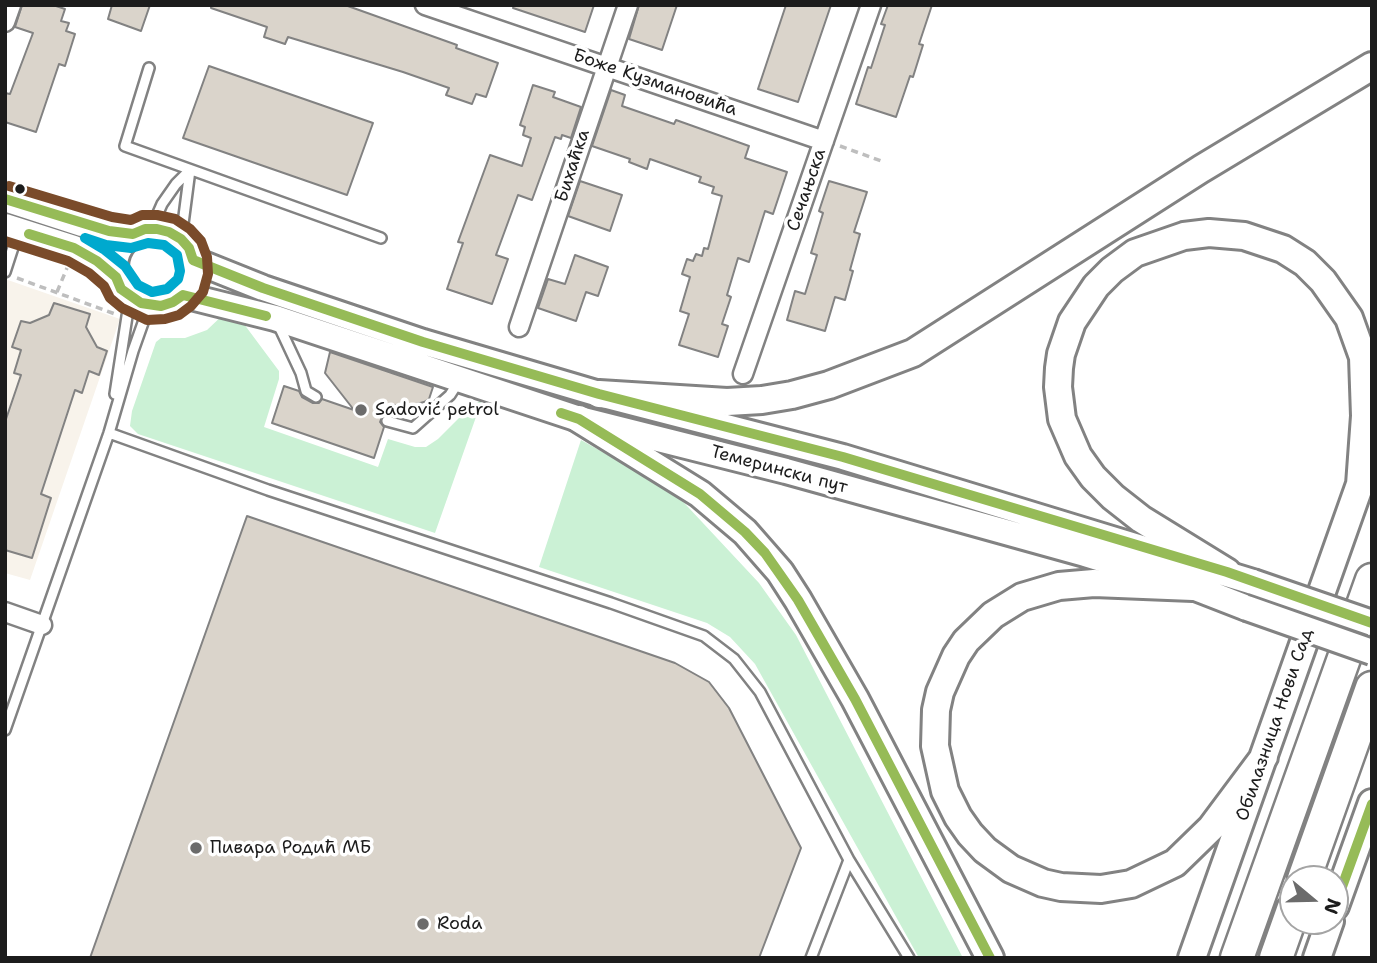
<!DOCTYPE html>
<meta charset="utf-8">
<style>
body{margin:0}
#map{position:relative;width:1377px;height:963px;overflow:hidden;background:#fff;font-family:"Shantell Sans",sans-serif}
canvas{display:block}
.frame{position:absolute;inset:0;border:7px solid #1c1c1c;pointer-events:none}
.north{position:absolute;left:1279px;top:865px;width:70px;height:70px;box-sizing:border-box;background:#fff;border:2px solid #a4a4a4;border-radius:50%;rotate:109deg;font-size:19px;font-weight:700;line-height:28px;text-align:center;color:#1c1c1c}
.north::after{content:'';display:block;margin:auto;width:24px;height:32px;background:#6b6b6b;clip-path:polygon(50% 0,100% 100%,50% 72%,0 100%)}
</style>
<div id="map">
<canvas width="1377" height="963"></canvas>
<div class="frame"></div>
<div class="north">N</div>
</div>
<script>
const c = document.querySelector('canvas').getContext('2d');
c.lineJoin = 'round';
function fill(path, color) {
  c.fillStyle = color;
  c.fill(path, 'evenodd');
}
function toPath(rows) {
  const path = new Path2D();
  for (const r of rows) {
    if (r.length === 3) {
      path.moveTo(r[0] + r[2], r[1]);
      path.arc(r[0], r[1], r[2], 0, 2 * Math.PI);
      continue;
    }
    path.moveTo(r[0], r[1]);
    for (let i = 2; i < r.length; i += 2) path.lineTo(r[i], r[i + 1]);
  }
  return path;
}
function strokePath(path, color, width, dash) {
  c.strokeStyle = color;
  c.lineWidth = width;
  c.lineCap = dash ? 'butt' : 'round';
  c.setLineDash(dash || []);
  c.stroke(path);
}
function drawText(font, color, halo, rows, align = 'center') {
  c.font = font + ' "Shantell Sans",sans-serif';
  c.lineWidth = 7;
  c.setLineDash([]);
  c.textBaseline = 'middle';
  c.strokeStyle = halo;
  c.fillStyle = color;
  for (const [text, x, y, turn = 0] of rows) {
    c.save();
    c.translate(x, y);
    c.rotate((+turn || 0) * Math.PI / 180);
    c.textAlign = isNaN(turn) ? turn : align;
    if (halo) c.strokeText(text, 0, 0);
    c.fillText(text, 0, 0);
    c.restore();
  }
}
const built = toPath([
 [5,279,120,319,30,580,5,573]
]);
const green = toPath([
 [226,312,233,313,244,324,279,371,279,379,264,427,378,467,388,439,415,447,426,447,438,439,471,406,482,400,435,533,138,434,130,426,132,411,156,342,161,338,185,338,207,330],
 [581,440,674,492,759,583,796,635,963,958,919,958,755,664,730,637,707,623,539,567]
]);
const building = toPath([
 [22,5,53,5,65,9,61,21,69,23,66,31,75,34,65,66,59,64,36,132,5,122,5,93,10,94,33,33,15,27,22,5],
 [112,5,150,5,141,31,108,19,112,5],
 [211,5,345,5,457,45,456,48,498,63,486,97,476,94,472,104,446,95,449,88,403,72,288,37,285,44,264,37,267,27,211,8,211,5],
 [514,5,594,5,585,32,513,8,514,5],
 [639,5,677,5,662,50,629,39,639,5],
 [786,5,831,5,798,102,758,89,786,5],
 [888,5,932,5,919,44,923,45,913,77,910,76,896,117,856,104,868,67,871,68,885,25,881,24,888,5],
 [209,66,373,123,347,195,183,138,209,66],
 [533,85,555,92,553,97,581,107,571,138,562,135,561,139,555,137,532,200,518,195,496,255,508,259,492,304,447,289,463,243,458,242,490,155,522,166,531,138,523,135,525,127,520,125,533,85],
 [611,90,625,95,622,106,674,124,676,120,749,146,745,158,787,172,773,214,765,211,749,262,738,258,727,295,731,297,722,324,728,326,718,357,679,345,689,314,680,311,690,277,682,274,687,259,693,261,696,254,702,256,704,248,708,249,722,196,712,193,714,187,699,182,701,177,650,159,647,169,629,162,630,159,592,146,611,90],
 [580,181,622,195,610,231,568,216,580,181],
 [829,181,867,192,854,232,860,234,850,270,853,271,845,300,835,297,825,331,787,320,795,291,805,294,817,255,811,253,823,213,819,211,829,181],
 [575,255,608,267,598,296,586,292,576,321,538,308,548,279,565,284,575,255],
 [54,303,90,314,86,327,97,347,107,351,99,375,89,371,82,393,75,390,41,494,51,498,32,558,5,550,5,422,21,375,14,373,21,350,12,347,21,321,30,323,49,315,54,303],
 [330,352,433,387,429,399,424,402,409,406,392,405,389,414,382,417,380,422,384,427,374,458,272,423,284,386,299,391,302,397,313,403,319,403,322,399,354,410,325,373,330,352],
 [247,516,675,663,709,682,729,708,801,848,759,958,90,958,247,516]
]);
const path = toPath([
 [840,146,884,162],
 [17,278,115,314],
 [57,292,67,268]
]);
const service = toPath([
 [149,68,125,146,381,238],
 [151,229,162,204,176,184,190,170,181,239],
 [5,272,18,232],
 [279,326,301,373,306,391,316,397],
 [115,394,130,297],
 [387,421,413,428,450,395,459,381],
 [109,433,268,490,611,603,704,636,734,659,760,692,849,860,811,958],
 [5,730,109,433,133,351,149,306],
 [849,860,909,958]
]);
const minor = toPath([
 [425,5,824,141],
 [5,22,11,5],
 [519,327,628,5],
 [743,374,871,5],
 [5,612,42,625]
]);
const secondary = toPath([
 [5,199,82,224,133,234],
 [5,226,74,248,97,261,116,277],
 [154,267,39],
 [193,260,263,288,423,342,599,394,843,457,1253,582],
 [183,295,275,318,579,419,786,471,1085,554,1193,587,1247,608]
]);
const primary = toPath([
 [599,394,727,402,762,400,792,395,829,385,913,353,1201,169,1372,66],
 [579,419,700,494,745,532,780,572,798,600,855,699,990,958],
 [1227,572,1141,519,1113,497,1093,477,1078,456,1062,419,1058,387,1059,368,1061,354,1072,322,1096,286,1112,270,1135,253,1184,236,1209,233,1244,236,1283,249,1305,263,1323,281,1349,318,1363,357,1365,416,1360,485],
 [1193,587,1094,583,1059,586,1022,597,993,615,966,641,956,656,940,692,936,710,935,746,945,791,958,817,970,834,985,850,1011,869,1043,883,1061,887,1101,889,1131,884,1175,863,1211,828,1264,757],
 [1335,906,1372,803],
 [1192,958,1365,470],
 [1317,958,1330,921]
]);
const motorway = toPath([
 [1304,879,1372,688],
 [1237,958,1372,580],
 [1276,958,1293,910]
]);
const secondaryBridge = toPath([
 [1253,582,1372,623],
 [1247,608,1372,652]
]);
const bus1 = toPath([
 [5,199,109,231,133,234,145,229,157,229,169,232,181,239,189,248,193,260,263,288,423,342,599,394,843,457,1227,572,1372,623],
 [29,234,74,248,97,261,116,277,121,289,141,303,161,306,173,302,183,295,266,316],
 [561,413,579,419,700,494,745,532,765,553,798,600,855,699,990,958],
 [1335,906,1372,804]
]);
const bus2 = toPath([
 [85,238,106,245,131,248,148,243,164,245,177,255,180,271,178,279,167,289,152,292,138,285,125,266,105,250,85,238]
]);
const bus3 = toPath([
 [5,241,68,261,89,273,104,286,110,298,122,308,147,320,165,319,179,315,191,306,203,292,208,274,207,257,201,241,190,229,175,219,157,215,142,215,131,220,112,217,9,186]
]);
const markers = [
 [20,189,6,"#1c1c1c"],
 [361,410,7,"#6b6b6b"],
 [196,848,7,"#6b6b6b"],
 [423,924,7,"#6b6b6b"]
];
const streetNames = [
 ["Боже Кузмановића",655,83,19],
 ["Бихаћка",573,166,-72],
 ["Сечањска",807,190,-71],
 ["Темерински пут",779,470,15],
 ["Обилазница Нови Сад",1275,725,-71]
];
const poiNames = [
 ["Sadović petrol",375,410],
 ["Пивара Родић МБ",210,848],
 ["Roda",437,924]
];
fill(built, '#f8f3eb');
fill(green, '#cbf1d5');
fill(building, '#dad4cb');
strokePath(building, '#828282', 2);
strokePath(service, '#828282', 14);
strokePath(minor, '#828282', 23);
strokePath(secondary, '#828282', 30);
strokePath(primary, '#828282', 32);
strokePath(motorway, '#828282', 37);
strokePath(path, '#bebebe', 3.5, [7, 5]);
strokePath(service, '#fff', 9);
strokePath(minor, '#fff', 18);
strokePath(secondary, '#fff', 24);
strokePath(primary, '#fff', 26);
strokePath(motorway, '#fff', 32);
strokePath(secondaryBridge, '#828282', 30, []);
strokePath(secondaryBridge, '#fff', 24);
strokePath(bus1, '#96bb57', 10);
strokePath(bus2, '#00a9ce', 10);
strokePath(bus3, '#7a4b2a', 10);
for (const [x, y, r, color] of markers) {
  const dot = new Path2D();
  dot.arc(x, y, r, 0, 2 * Math.PI);
  c.fillStyle = color;
  c.fill(dot);
  strokePath(dot, '#fff', 2.5);
}
drawText('18px', '#1c1c1c', '#fff', streetNames);
drawText('18px', '#1c1c1c', '#fff', poiNames, 'left');
</script>
